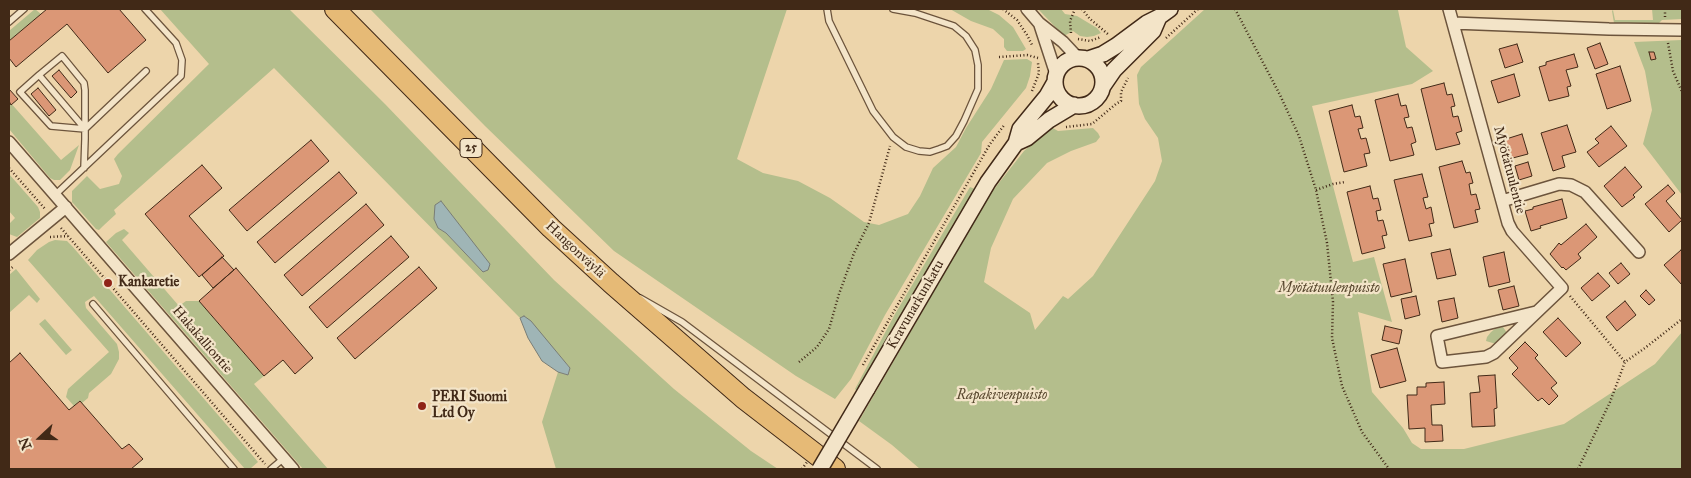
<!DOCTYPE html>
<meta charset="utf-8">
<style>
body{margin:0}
#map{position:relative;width:1691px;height:478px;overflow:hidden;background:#edd5ab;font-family:"IM FELL Great Primer",serif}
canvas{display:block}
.frame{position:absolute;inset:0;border:10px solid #412917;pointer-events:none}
.north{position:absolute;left:15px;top:413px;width:50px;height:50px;-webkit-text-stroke:4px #f3e4c8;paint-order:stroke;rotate:249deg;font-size:14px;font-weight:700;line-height:20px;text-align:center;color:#412917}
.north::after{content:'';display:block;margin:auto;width:18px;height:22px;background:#412917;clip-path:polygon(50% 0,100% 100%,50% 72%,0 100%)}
</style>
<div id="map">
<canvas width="1691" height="478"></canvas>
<div class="frame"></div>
<div class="north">N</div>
</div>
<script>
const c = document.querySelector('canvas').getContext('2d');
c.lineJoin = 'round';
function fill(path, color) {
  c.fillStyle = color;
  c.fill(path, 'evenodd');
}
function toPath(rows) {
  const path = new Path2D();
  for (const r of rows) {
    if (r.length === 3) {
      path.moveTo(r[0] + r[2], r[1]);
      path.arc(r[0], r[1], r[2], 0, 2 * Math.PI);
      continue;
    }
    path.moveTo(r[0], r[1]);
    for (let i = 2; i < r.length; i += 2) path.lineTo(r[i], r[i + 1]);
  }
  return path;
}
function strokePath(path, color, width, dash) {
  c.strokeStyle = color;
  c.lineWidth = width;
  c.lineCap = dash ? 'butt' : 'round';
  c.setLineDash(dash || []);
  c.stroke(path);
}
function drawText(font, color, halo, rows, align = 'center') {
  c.font = font + ' "IM FELL Great Primer",serif';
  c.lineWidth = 4.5;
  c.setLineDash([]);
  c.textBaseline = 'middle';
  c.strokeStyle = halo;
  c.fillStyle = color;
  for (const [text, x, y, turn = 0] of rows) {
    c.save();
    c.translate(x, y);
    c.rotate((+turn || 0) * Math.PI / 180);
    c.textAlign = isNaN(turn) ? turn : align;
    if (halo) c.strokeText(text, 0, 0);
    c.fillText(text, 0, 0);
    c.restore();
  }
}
const green = toPath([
 [35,9,41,14,9,41,9,31],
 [160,9,289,9,385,104,554,280,674,389,751,451,778,469,556,469,542,422,558,372,568,375,570,368,524,317,520,318,274,68,114,210,116,214,103,226,99,230,96,229,72,202,72,191,87,176,100,189,119,184,122,176,114,159,118,154,209,64],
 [440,201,483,272,446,233,438,228],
 [370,9,787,9,737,159,763,173,798,181,830,198,864,222,879,225,908,214,920,196,933,168,956,147,966,128,991,89,1004,60,1027,59,1032,62,1030,76,1026,88,982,142,981,153,885,315,851,379,835,399,796,376,614,251,485,126],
 [950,9,987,9,999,15,1013,27,1026,49,1023,51,1007,51,1004,47,1004,39,993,29,971,21],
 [1038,9,1061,9,1065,14,1077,16,1097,28,1101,33,1094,36,1087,37,1080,36,1073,31,1064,36],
 [1205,9,1398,10,1406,47,1433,71,1412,84,1312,106,1353,262,1374,257,1392,322,1358,312,1372,392,1403,428,1412,443,1421,449,1464,449,1564,424,1655,364,1682,332,1682,469,920,469,892,445,859,421,991,193,1024,151,1051,127,1058,131,1093,128,1098,133,1100,137,1096,142,1071,151,1047,163,1013,199,991,248,984,282,1030,313,1035,330,1063,296,1068,299,1093,276,1155,181,1162,161,1158,138,1145,119,1139,104,1137,75,1141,67],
 [1652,9,1682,9,1682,19,1662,20,1659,23,1614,23,1612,11,1613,10,1615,20,1653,20],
 [1682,40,1682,195,1643,144,1652,110,1645,71,1634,42],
 [9,101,61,160,79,145,70,170,60,180,54,180,50,178,9,129],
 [9,174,38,207,40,212,40,218,17,237,9,234,9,224,15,218,9,211],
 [970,187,975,189,857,391,855,389,895,314],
 [124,229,129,233,122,240,179,306,186,301,199,301,264,376,254,384,328,469,303,469,106,242,116,233],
 [55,240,67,241,72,246,231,430,258,462,251,468,245,469,94,296,85,302,86,308,117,344,119,352,119,359,111,374,89,393,88,398,82,403,79,401,74,406,66,397,68,389,109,352,28,260,37,250,49,242],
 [16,269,40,299,37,303,29,295,9,313,9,275],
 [45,319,72,350,66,355,39,324],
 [1503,327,1507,333,1496,344,1486,341,1487,337,1491,332,1495,329]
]);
const water = toPath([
 [441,201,490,264,488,270,483,272,446,233,438,228,434,219,435,205,441,201],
 [524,316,531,321,570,368,568,375,558,372,542,361,528,338,520,318,524,316]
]);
const building = toPath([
 [47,9,119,9,146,40,108,73,67,24,16,67,9,58,9,41,47,9],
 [1600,43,1608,64,1595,69,1587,48,1600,43],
 [1517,44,1523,62,1505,68,1499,49,1517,44],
 [1649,52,1654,52,1656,59,1651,60,1649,52],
 [1574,54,1578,67,1566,70,1571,86,1567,87,1569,96,1549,101,1539,67,1546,65,1546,62,1574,54],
 [1620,66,1631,101,1607,109,1596,74,1620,66],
 [59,70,77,92,71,98,52,76,59,70],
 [1514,74,1520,96,1498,103,1491,81,1514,74],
 [1444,83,1447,95,1452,94,1455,106,1451,107,1453,117,1458,116,1462,131,1456,133,1460,144,1436,150,1421,89,1444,83],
 [38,88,56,110,49,116,31,94,38,88],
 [9,89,18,99,11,105,9,101,9,89],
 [1398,94,1401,106,1406,105,1409,117,1404,118,1407,128,1412,127,1416,142,1411,144,1414,155,1390,161,1375,100,1398,94],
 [1352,105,1355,117,1360,116,1363,128,1358,129,1361,139,1366,138,1370,153,1364,154,1367,166,1344,172,1329,111,1352,105],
 [1567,125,1576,152,1562,156,1565,167,1553,171,1541,133,1567,125],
 [1611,126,1627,146,1599,167,1587,152,1599,143,1595,139,1611,126],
 [1522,134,1528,154,1509,159,1503,140,1522,134],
 [311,140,329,161,247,231,229,210,311,140],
 [1462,161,1466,173,1470,172,1473,183,1469,184,1471,195,1476,194,1480,209,1475,210,1478,222,1454,228,1439,167,1462,161],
 [1528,162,1532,176,1519,180,1515,166,1528,162],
 [202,165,222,188,189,216,224,256,199,277,145,214,202,165],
 [1625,167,1642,187,1633,195,1635,197,1622,207,1604,186,1625,167],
 [339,172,357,193,275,263,257,242,339,172],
 [1422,174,1428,197,1423,198,1426,209,1431,207,1434,223,1429,224,1432,236,1409,241,1394,180,1422,174],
 [1668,185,1675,193,1666,201,1682,220,1669,232,1645,204,1668,185],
 [1370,186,1373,199,1378,198,1381,210,1376,211,1378,221,1383,220,1387,235,1382,236,1385,248,1362,254,1347,192,1370,186],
 [1562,199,1567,218,1540,226,1541,228,1531,231,1525,211,1533,209,1533,207,1562,199],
 [366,204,384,225,302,296,284,275,366,204],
 [1586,224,1597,237,1578,254,1581,258,1566,270,1563,267,1562,268,1550,254,1559,243,1561,245,1586,224],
 [391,236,409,257,327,328,309,307,391,236],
 [1450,249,1456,275,1437,279,1431,253,1450,249],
 [1681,250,1682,252,1682,285,1664,265,1681,250],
 [1504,252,1510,282,1489,287,1483,257,1504,252],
 [222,257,234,270,213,288,202,275,222,257],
 [1405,259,1412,292,1391,297,1383,264,1405,259],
 [1621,263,1630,274,1618,284,1609,273,1621,263],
 [419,267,437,288,355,359,337,338,419,267],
 [236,268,313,358,295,374,283,360,264,376,199,301,236,268],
 [1598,273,1610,286,1592,301,1581,288,1598,273],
 [1514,286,1519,306,1503,310,1498,290,1514,286],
 [1646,290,1655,300,1649,305,1640,296,1646,290],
 [1416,296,1420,315,1405,319,1401,299,1416,296],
 [1454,298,1458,318,1442,322,1438,301,1454,298],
 [1625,301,1636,315,1617,331,1606,317,1625,301],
 [1558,318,1581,343,1566,357,1543,332,1558,318],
 [1385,326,1402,330,1399,344,1382,340,1385,326],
 [1525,342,1538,355,1535,358,1557,383,1551,388,1558,396,1549,405,1542,398,1538,401,1512,374,1518,368,1509,358,1525,342],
 [1397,348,1406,381,1380,388,1371,355,1397,348],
 [20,353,69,410,80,401,122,449,129,444,143,459,131,469,9,469,9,363,20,353],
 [1495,375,1497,408,1494,409,1495,426,1472,427,1470,393,1480,392,1478,376,1495,375],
 [1444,382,1445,404,1431,405,1432,425,1442,425,1443,441,1425,442,1425,428,1409,429,1407,395,1417,395,1417,387,1426,387,1426,383,1444,382]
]);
const path = toPath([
 [1003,9,1017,20,1027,35,1032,45],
 [1082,9,1090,19,1109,35],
 [1235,9,1280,95,1299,136,1316,190,1327,243,1333,302,1332,338,1342,386,1362,432,1389,469],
 [1665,9,1665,17],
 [1071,33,1070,21,1075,9],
 [1166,38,1198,9],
 [1078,39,1090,41,1101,37],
 [1668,43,1673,71,1682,92],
 [999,57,1027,55,1038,58],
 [1032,91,1039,73,1038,63],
 [1066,127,1092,124,1116,104,1121,101,1121,92,1128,78],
 [9,168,46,210],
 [1316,190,1333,184,1345,182],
 [61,228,265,464],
 [50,237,68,236],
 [9,270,14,266],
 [1570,296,1625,362],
 [799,362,817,347,829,329,839,294,854,253,869,223,890,146],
 [863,365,990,144,1005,124],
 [1578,469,1610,402,1625,362,1645,348,1682,319]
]);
const lane = toPath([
 [827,9,829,21,873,111,893,137,906,147,919,151,930,152,939,149,947,146,956,136,964,121,978,89,978,65,975,50,966,36,954,26,915,13,893,9],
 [9,22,24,9],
 [39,75,20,92,51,126,85,129,146,71],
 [84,168,85,139,85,90,84,83,62,56,39,75,85,129],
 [55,195,181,76,182,60,176,43,145,9],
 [640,298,682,322,877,469],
 [93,304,234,469],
 [271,469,284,458]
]);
const street = toPath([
 [1027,9,1039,23,1063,42,1077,57],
 [1449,9,1508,223,1512,231,1562,288,1494,353,1486,357,1442,362,1437,336,1536,312],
 [1453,23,1609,29,1682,30],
 [1040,25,1056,74],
 [9,142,293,469],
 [1502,201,1559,184,1571,185,1585,192,1639,252],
 [9,254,66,207]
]);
const secondary = toPath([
 [1079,82,24],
 [1088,59,1103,54,1116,46,1147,23,1159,17,1170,9],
 [1103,86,1114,70,1153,31,1159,17],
 [1016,143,1027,138,1049,120,1074,105],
 [867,389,988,182,1016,143,1020,129,1047,96,1055,82]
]);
const highway = toPath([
 [335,9,551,228,611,283,743,398,835,469]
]);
const pathBridge = toPath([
 [802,469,807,462]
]);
const secondaryBridge = toPath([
 [820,469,867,389]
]);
const markers = [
 [108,283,5,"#8f2418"],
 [422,406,5,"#8f2418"]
];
const shields = [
 [471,148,22]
];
const shieldNames = [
 ["25",471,148]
];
const streetNames = [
 ["Myötätuulentie",1509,170,75],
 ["Hangonväylä",575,250,43],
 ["Kravunarkunkatu",916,305,-60],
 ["Hakakalliontie",202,340,49]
];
const poiNames = [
 ["Kankaretie",118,283],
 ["PERI Suomi",432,398],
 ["Ltd Oy",432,414]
];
const parkNames = [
 ["Myötätuulenpuisto",1329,289],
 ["Rapakivenpuisto",1002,396]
];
fill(green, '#b4be8c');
fill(water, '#9fb5b6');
strokePath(water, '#797d76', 1);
fill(building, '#db9776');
strokePath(building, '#412917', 1);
strokePath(lane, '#6c543c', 8);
strokePath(street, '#6c543c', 14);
strokePath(secondary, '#412917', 18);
strokePath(highway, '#412917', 22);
strokePath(path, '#412917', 2.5, [1, 2.5]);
strokePath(lane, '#f3e4c8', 5.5);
strokePath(street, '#f3e4c8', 11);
strokePath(secondary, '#f3e4c8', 15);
strokePath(highway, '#e6ba76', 20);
strokePath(secondaryBridge, '#412917', 18, []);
strokePath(pathBridge, '#412917', 2.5, [1, 2.5]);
strokePath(secondaryBridge, '#f3e4c8', 15);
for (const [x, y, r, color] of markers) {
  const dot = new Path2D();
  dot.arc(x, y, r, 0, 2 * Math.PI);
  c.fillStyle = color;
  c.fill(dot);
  strokePath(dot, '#f3e4c8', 2);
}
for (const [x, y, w] of shields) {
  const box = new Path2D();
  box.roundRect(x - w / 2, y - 9.5, w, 19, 4);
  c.fillStyle = '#f3e4c8';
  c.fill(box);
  strokePath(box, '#412917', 1);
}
drawText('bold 12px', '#412917', null, shieldNames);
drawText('14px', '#412917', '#f3e4c8', streetNames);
drawText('bold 14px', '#412917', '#f3e4c8', poiNames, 'left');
drawText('italic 14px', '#58472e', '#f3e4c8', parkNames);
</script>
